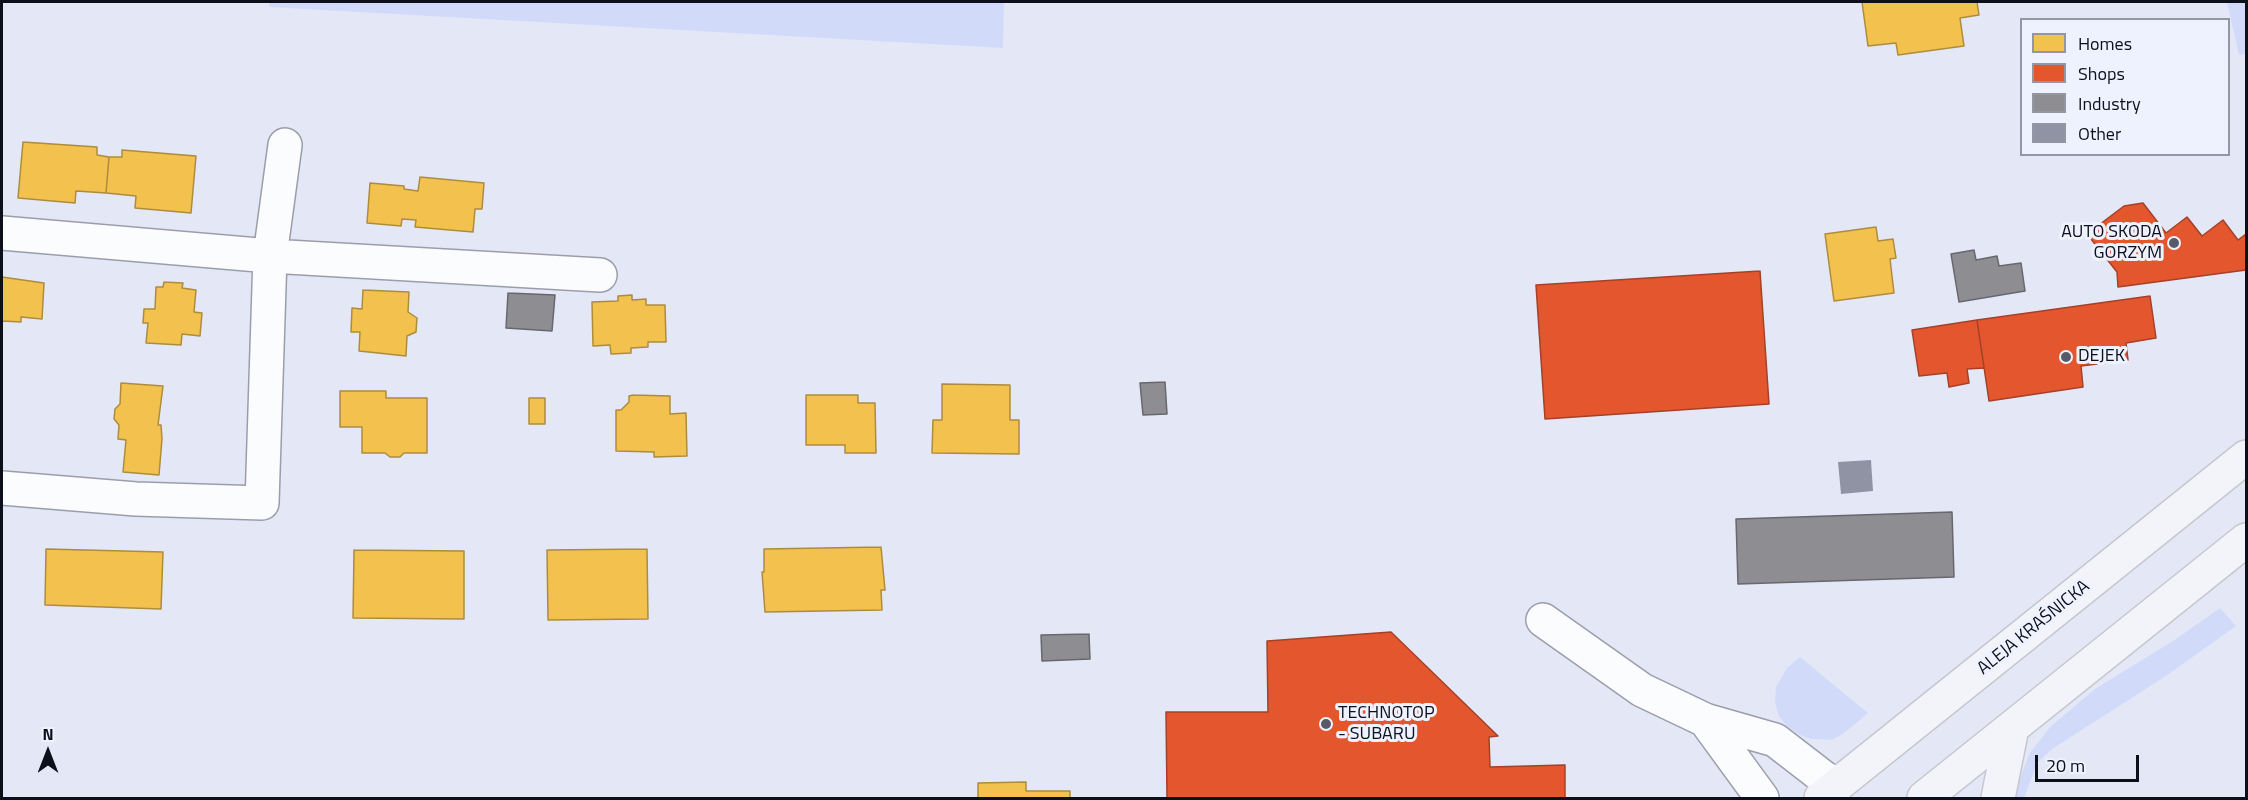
<!DOCTYPE html>
<meta charset="utf-8">
<style>
body{margin:0}
#map{position:relative;width:2248px;height:800px;overflow:hidden;background:#e4e8f6;font-family:"Titillium Web",sans-serif}
canvas{display:block}
.frame{position:absolute;inset:0;border:3px solid #0d0f1a;pointer-events:none}
.legend{position:absolute;left:2020px;top:18px;width:210px;height:138px;box-sizing:border-box;background:#eef2fe;border:2px solid #9497a3;margin:0;padding:8px 10px;list-style:none;font-size:18px;color:#0d0f1a}
.legend li{display:flex;align-items:center;gap:12px;height:30px}
.legend b{width:30px;border:2px solid #9497a3}
.north{position:absolute;left:18px;top:722px;width:60px;height:60px;-webkit-text-stroke:4px #eef2fe;paint-order:stroke;rotate:0deg;font-size:16px;font-weight:700;line-height:24px;text-align:center;color:#0d0f1a}
.north::after{content:'';display:block;margin:auto;width:21px;height:27px;background:#0d0f1a;clip-path:polygon(50% 0,100% 100%,50% 72%,0 100%)}
.scale{position:absolute;left:2035px;top:755px;width:104px;height:27px;box-sizing:border-box;border:3px solid #0d0f1a;border-top:0;padding-left:8px;font-size:18px;line-height:21px;white-space:nowrap;color:#0d0f1a;-webkit-text-stroke:4px #eef2fe;paint-order:stroke}
</style>
<div id="map">
<canvas width="2248" height="800"></canvas>
<div class="frame"></div>
<ul class="legend">
<li><b style="height:16px;background:#f2c14e"></b>Homes</li>
<li><b style="height:16px;background:#e4572e"></b>Shops</li>
<li><b style="height:16px;background:#8d8d92"></b>Industry</li>
<li><b style="height:16px;background:#8f93a4"></b>Other</li>
</ul>
<div class="north">N</div>
<div class="scale">20 m</div>
</div>
<script>
const c = document.querySelector('canvas').getContext('2d');
c.lineJoin = 'round';
function fill(path, color) {
  c.fillStyle = color;
  c.fill(path, 'evenodd');
}
function toPath(rows) {
  const path = new Path2D();
  for (const r of rows) {
    path.moveTo(r[0], r[1]);
    for (let i = 2; i < r.length; i += 2) path.lineTo(r[i], r[i + 1]);
  }
  return path;
}
function strokePath(path, color, width, dash) {
  c.strokeStyle = color;
  c.lineWidth = width;
  c.lineCap = dash ? 'butt' : 'round';
  c.setLineDash(dash || []);
  c.stroke(path);
}
function drawText(font, color, halo, rows, align = 'center') {
  c.font = font + ' "Titillium Web",sans-serif';
  c.lineWidth = 6;
  c.setLineDash([]);
  c.textBaseline = 'middle';
  c.strokeStyle = halo;
  c.fillStyle = color;
  for (const [text, x, y, turn = 0] of rows) {
    c.save();
    c.translate(x, y);
    c.rotate((+turn || 0) * Math.PI / 180);
    c.textAlign = isNaN(turn) ? turn : align;
    if (halo) c.strokeText(text, 0, 0);
    c.fillText(text, 0, 0);
    c.restore();
  }
}
const green = toPath([
 [269,2,1004,2,1003,48,269,7],
 [2227,2,2246,2,2246,54,2239,55],
 [2220,608,2236,626,2166,676,2052,749,2037,763,2024,798,2012,798,2030,753,2050,727,2095,689,2173,641],
 [1800,657,1868,713,1843,734,1832,740,1811,739,1800,735,1787,726,1779,716,1775,703,1776,687,1787,668]
]);
const homes = toPath([
 [1862,2,1977,2,1979,15,1960,18,1964,46,1898,55,1896,43,1868,46,1862,2],
 [23,142,97,147,97,155,109,157,106,193,76,191,75,203,18,198,23,142],
 [122,150,196,156,191,213,135,208,136,196,106,193,109,157,122,157,122,150],
 [420,177,484,183,482,209,475,209,473,232,415,227,416,220,402,219,401,226,367,223,370,183,404,186,404,189,418,191,420,177],
 [1876,227,1878,241,1893,239,1896,258,1890,259,1894,293,1834,301,1825,234,1876,227],
 [2,277,44,283,42,319,21,317,21,322,2,321,2,327,2,277],
 [164,282,183,283,182,288,196,290,194,312,202,313,200,336,182,334,181,345,146,343,148,323,143,323,144,309,155,309,156,287,163,287,164,282],
 [363,290,409,292,408,312,417,318,416,332,407,336,406,356,359,351,360,332,351,332,352,308,362,309,363,290],
 [632,295,632,300,646,299,646,305,665,305,666,342,648,342,648,347,631,348,631,353,611,354,610,345,593,346,592,302,618,301,618,296,632,295],
 [121,383,163,386,158,425,161,425,162,439,159,475,123,472,126,440,118,439,119,425,114,419,115,409,120,404,121,383],
 [942,384,1010,385,1010,420,1019,420,1019,454,932,453,933,420,942,420,942,384],
 [340,391,386,391,386,398,427,398,427,453,404,453,400,457,390,457,385,453,362,453,362,427,340,427,340,391],
 [633,395,670,396,670,414,686,413,687,456,654,457,654,452,616,451,616,410,621,410,629,402,629,396,633,395],
 [806,395,858,395,858,403,875,403,876,453,845,453,845,445,806,445,806,395],
 [529,398,545,398,545,424,529,424,529,398],
 [881,547,885,590,881,590,882,610,765,612,762,572,764,572,764,549,881,547],
 [46,549,163,552,161,609,45,605,46,549],
 [647,549,648,619,548,620,547,550,647,549],
 [354,550,464,551,464,619,353,618,354,550],
 [1026,782,1026,791,1070,791,1070,798,978,798,978,783,1026,782]
]);
const shops = toPath([
 [2143,203,2166,233,2187,217,2202,236,2223,220,2238,240,2246,234,2246,270,2118,287,2117,272,2087,234,2124,206,2143,203],
 [1760,271,1769,404,1545,419,1536,285,1760,271],
 [2150,296,2156,338,2126,343,2128,360,2081,366,2083,387,1989,401,1977,320,2150,296],
 [1977,320,1984,368,1967,369,1969,383,1949,387,1947,373,1919,376,1912,330,1977,320],
 [1391,632,1498,736,1489,737,1490,767,1565,765,1565,798,1167,798,1166,712,1268,712,1267,641,1391,632]
]);
const industry = toPath([
 [1974,250,1976,260,1997,256,1999,266,2021,263,2025,291,1959,302,1951,254,1974,250],
 [508,293,555,295,552,331,506,328,508,293],
 [1165,382,1167,414,1143,415,1140,383,1165,382],
 [1952,512,1954,577,1738,584,1736,519,1952,512],
 [1089,634,1090,659,1042,661,1041,635,1089,634]
]);
const building = toPath([
 [1871,460,1873,491,1841,494,1838,462]
]);
const minor = toPath([
 [2,233,270,256,600,275],
 [2,488,136,499,262,503,270,256,285,145],
 [1543,620,1642,690,1705,720,1775,740,1836,787],
 [1705,720,1762,798]
]);
const major = toPath([
 [1821,798,2246,457],
 [1924,798,2246,540],
 [1998,798,2012,728]
]);
const markers = [
 [2174,243,6,"#585b67"],
 [2066,357,6,"#585b67"],
 [1326,724,6,"#585b67"]
];
const poiNames = [
 ["AUTO SKODA",2162,233,"right"],
 ["GORZYM",2162,254,"right"],
 ["DEJEK",2078,357],
 ["TECHNOTOP",1338,714],
 ["- SUBARU",1338,735]
];
const streetNames = [
 ["ALEJA KRAŚNICKA",2034,628,-39]
];
fill(green, '#d1daf9');
fill(homes, '#f2c14e');
strokePath(homes, '#ad8c3e', 1.5);
fill(shops, '#e4572e');
strokePath(shops, '#a44128', 1.5);
fill(industry, '#8d8d92');
strokePath(industry, '#67676e', 1.5);
fill(building, '#8f93a4');
strokePath(minor, '#9b9eaa', 36);
strokePath(major, '#c5c7ce', 36);
strokePath(minor, '#fbfcfe', 33);
strokePath(major, '#f2f4f9', 33);
for (const [x, y, r, color] of markers) {
  const dot = new Path2D();
  dot.arc(x, y, r, 0, 2 * Math.PI);
  c.fillStyle = color;
  c.fill(dot);
  strokePath(dot, '#eef2fe', 2);
}
drawText('18px', '#0d0f1a', '#eef2fe', poiNames, 'left');
drawText('18px', '#0d0f1a', '#eef2fe', streetNames);
</script>
